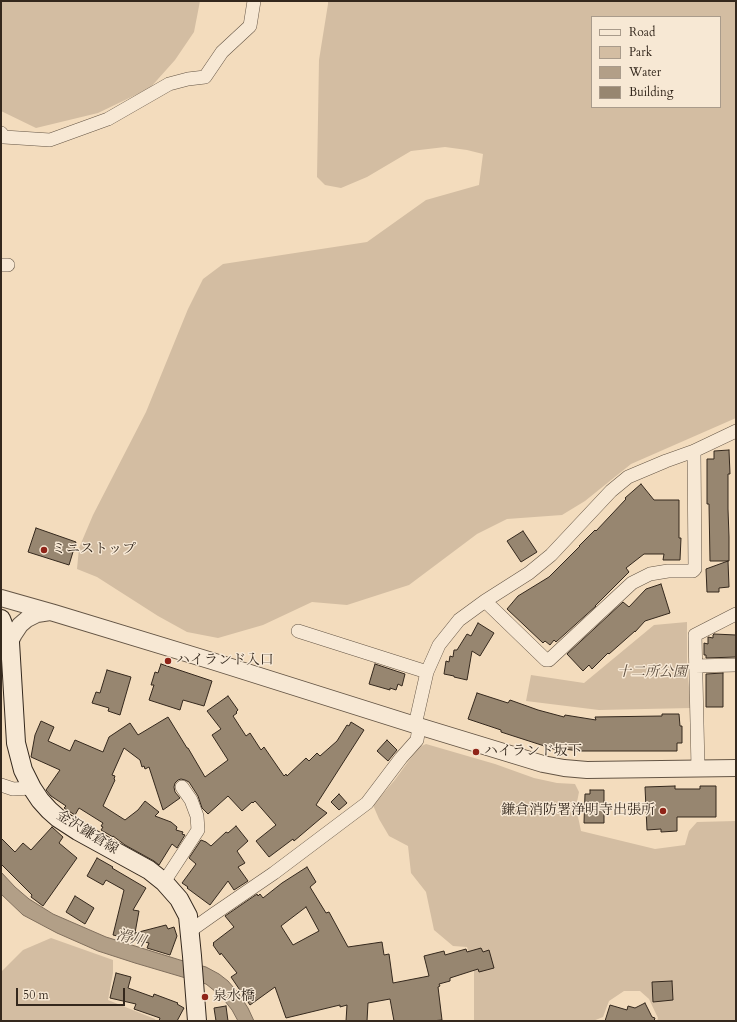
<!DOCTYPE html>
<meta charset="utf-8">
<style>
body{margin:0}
#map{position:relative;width:737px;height:1022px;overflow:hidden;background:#f3dcbd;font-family:Cardo,serif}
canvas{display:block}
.frame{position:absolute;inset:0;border:2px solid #34281d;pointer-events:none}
.legend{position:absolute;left:591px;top:16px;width:130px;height:92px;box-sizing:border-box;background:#f7e8d4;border:1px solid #a99b8b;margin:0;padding:5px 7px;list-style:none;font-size:12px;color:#34281d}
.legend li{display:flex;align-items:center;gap:8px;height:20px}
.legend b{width:20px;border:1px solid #a99b8b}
.scale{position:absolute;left:16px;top:988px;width:109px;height:18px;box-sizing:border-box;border:2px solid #34281d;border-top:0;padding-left:5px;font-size:12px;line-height:14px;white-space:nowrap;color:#34281d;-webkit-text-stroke:3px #f7e8d4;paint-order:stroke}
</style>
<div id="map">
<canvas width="737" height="1022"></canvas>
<div class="frame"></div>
<ul class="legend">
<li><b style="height:5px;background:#f7e8d4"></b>Road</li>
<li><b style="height:11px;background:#d3bda2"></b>Park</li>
<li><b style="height:11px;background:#b29f87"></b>Water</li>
<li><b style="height:11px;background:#978670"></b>Building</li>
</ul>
<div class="scale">50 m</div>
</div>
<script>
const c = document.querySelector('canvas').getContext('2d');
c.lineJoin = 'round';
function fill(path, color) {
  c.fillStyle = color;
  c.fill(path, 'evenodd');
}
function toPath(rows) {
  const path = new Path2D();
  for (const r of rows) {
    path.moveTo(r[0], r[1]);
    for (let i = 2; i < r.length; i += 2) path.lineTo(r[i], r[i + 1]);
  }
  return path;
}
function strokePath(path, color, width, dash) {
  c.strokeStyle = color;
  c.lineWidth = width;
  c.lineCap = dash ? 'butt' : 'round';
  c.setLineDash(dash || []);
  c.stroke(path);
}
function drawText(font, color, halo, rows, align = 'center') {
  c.font = font + ' Cardo,"Noto Serif JP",serif';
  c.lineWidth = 3;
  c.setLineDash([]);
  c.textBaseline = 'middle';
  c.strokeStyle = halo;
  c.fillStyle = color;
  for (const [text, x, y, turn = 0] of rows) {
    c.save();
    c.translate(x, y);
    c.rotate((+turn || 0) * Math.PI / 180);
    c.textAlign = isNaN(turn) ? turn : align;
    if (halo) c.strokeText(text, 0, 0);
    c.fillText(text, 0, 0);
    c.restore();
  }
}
const green = toPath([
 [1,1,200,1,194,32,175,60,150,88,98,113,36,128,1,111],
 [328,1,736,1,736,418,631,464,585,501,562,515,507,519,477,534,409,585,347,605,312,602,263,625,218,638,187,632,158,616,97,577,77,569,79,548,93,515,146,412,188,309,203,279,223,264,367,242,426,200,479,185,483,154,467,150,445,147,411,151,367,177,341,188,325,185,317,177,319,60,328,4],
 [592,17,720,17,720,107,592,107],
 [687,622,687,666,691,708,599,710,526,701,531,675,584,683,654,625],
 [426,744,495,764,534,778,557,783,575,784,579,792,576,807,581,831,655,849,685,845,689,831,697,822,736,821,736,1021,657,1021,658,1018,649,999,640,991,624,991,609,1001,603,1017,593,1021,474,1021,474,972,467,947,453,946,434,930,426,892,411,873,408,846,389,836,379,819,373,805,394,781,419,747],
 [51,938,113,960,113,973,108,1000,155,1019,156,1021,1,1021,1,972,23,950]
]);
const water = toPath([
 [1,872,15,887,29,899,53,914,106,937,180,960,206,967,219,974,228,981,239,994,248,1008,254,1021,238,1021,232,1010,221,996,206,984,135,963,98,951,57,933,23,915,1,894,1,872]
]);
const building = toPath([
 [729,450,730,474,728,474,728,509,729,537,729,561,710,561,709,504,707,504,707,459,714,459,714,451,729,450],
 [641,484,654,500,679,500,679,538,681,538,680,560,663,560,664,554,644,554,626,568,629,572,595,606,596,606,556,642,554,640,550,645,545,641,543,643,507,609,518,596,549,577,580,546,579,546,595,530,596,531,626,499,625,498,641,484],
 [36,528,76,542,69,565,28,552,36,528],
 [523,531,537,552,521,562,507,541,523,531],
 [728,561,729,587,719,588,719,592,707,592,706,569,728,561],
 [661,584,670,613,645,621,635,632,635,631,609,654,608,653,592,669,589,665,583,671,567,654,623,602,629,607,646,589,661,584],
 [478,623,494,633,480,656,472,651,467,680,454,677,454,676,444,674,446,661,449,662,450,656,453,657,454,650,457,650,467,634,471,636,478,623],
 [714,634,736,635,736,657,706,658,706,655,704,655,704,643,708,644,708,637,713,638,713,635,714,634],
 [161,664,212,681,204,706,183,700,180,710,149,700,154,685,151,685,155,672,158,673,161,664],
 [375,664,405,674,402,686,398,684,396,690,390,688,390,690,369,684,375,664],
 [107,670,131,677,120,715,108,711,109,708,92,703,96,692,100,693,107,670],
 [723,673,723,707,706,707,706,674,723,673],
 [477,693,508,703,510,700,538,710,564,717,565,715,596,720,595,717,662,716,662,714,679,714,680,726,682,726,682,743,677,743,677,751,579,751,564,749,563,752,501,732,501,730,468,719,477,693],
 [228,696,238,710,236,712,237,713,233,716,246,736,250,733,261,750,264,747,284,776,286,774,287,776,306,758,309,761,317,753,320,756,337,741,347,725,349,726,351,722,364,730,316,805,327,813,294,841,293,839,269,857,256,841,276,825,255,801,253,803,252,802,242,811,228,796,208,814,202,808,198,796,189,782,185,780,181,779,178,780,175,783,174,787,175,792,180,798,163,810,149,767,145,769,144,766,142,767,140,760,124,748,112,775,115,776,114,779,115,780,103,806,125,820,138,810,145,801,159,812,155,816,171,822,177,827,176,830,183,832,182,834,185,835,177,848,172,844,159,865,154,861,125,845,113,836,113,837,101,830,103,827,101,826,103,823,79,808,75,815,64,808,66,806,51,796,46,790,60,770,31,757,35,735,41,721,54,727,48,741,70,751,75,740,103,752,109,737,130,723,138,735,168,717,187,748,188,748,205,777,228,760,212,735,221,729,207,711,228,696],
 [387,740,397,750,388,761,377,751,387,740],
 [675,786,675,789,700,789,700,786,716,786,716,817,677,817,677,831,661,832,661,829,647,830,645,787,675,786],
 [590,790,604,790,604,823,584,823,585,794,590,794,590,790],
 [339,794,347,803,339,810,331,802,339,794],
 [236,826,248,841,237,851,245,863,238,867,248,881,234,890,228,881,210,905,187,888,188,887,182,883,196,864,189,858,201,840,206,842,211,846,226,832,228,833,236,826],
 [52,827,63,837,59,843,77,858,43,906,31,897,32,895,1,864,1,838,15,852,23,843,31,850,52,827],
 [97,858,113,867,112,868,146,888,133,910,139,911,135,933,166,925,168,929,174,927,177,936,170,955,147,948,149,943,113,935,124,890,106,880,103,885,87,876,97,858],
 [307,867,316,882,310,887,326,913,329,912,348,947,382,942,384,955,389,954,393,983,429,976,424,956,444,951,445,955,466,949,467,952,481,948,483,952,489,950,494,968,479,972,478,969,450,978,450,981,439,984,440,986,438,987,442,1020,431,1021,394,1021,390,999,368,1003,367,1021,346,1021,347,1005,340,1007,340,1005,286,1018,275,987,250,1005,231,977,237,973,221,953,220,955,213,945,214,944,213,943,234,927,225,916,257,894,258,896,260,894,263,898,282,883,307,867],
 [306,907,319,931,293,945,281,926,306,907],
 [75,896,94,908,85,924,66,912,75,896],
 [116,973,131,977,128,988,153,997,154,994,178,1003,177,1004,184,1008,177,1021,159,1021,160,1018,134,1009,136,1004,110,998,116,973],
 [672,981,673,1000,653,1002,652,982,672,981],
 [645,1003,652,1017,655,1018,654,1021,605,1021,610,1005,627,1010,628,1006,635,1008,645,1003],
 [226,1006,228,1021,216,1021,214,1008,226,1006]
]);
const minor = toPath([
 [1,133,4,137,50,140,108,119,169,84,188,79,205,77,222,52,250,26,254,1],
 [1,265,8,265],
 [485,601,546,660,549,660,632,583,650,574,668,571,693,571,695,569,694,451],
 [298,631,427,672],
 [695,666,736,665],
 [415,725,427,672,439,645,459,620,485,601,529,573,551,555,611,491,628,477,666,461,694,451,736,431],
 [698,768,695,635,736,614],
 [1,785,13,789,32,788],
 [164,882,198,830,197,816,191,800,182,787],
 [190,931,214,914,274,873,367,803,401,758,417,740,419,727]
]);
const tertiary = toPath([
 [1,598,54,613,212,661,415,725,543,764,564,768,587,770,736,768],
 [10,642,14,634,20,625,27,619,37,614,50,612]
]);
const secondary = toPath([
 [1,619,10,642,16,743,23,770,32,788,40,800,49,810,58,818,78,831,149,870,164,882,179,899,188,916,192,956,197,1021]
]);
const markers = [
 [44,550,4,"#8f2418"],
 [168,661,4,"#8f2418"],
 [476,752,4,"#8f2418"],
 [663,811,4,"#8f2418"],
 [205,997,4,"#8f2418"]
];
const poiNames = [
 ["ミニストップ",52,550],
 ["ハイランド入口",176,661],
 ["ハイランド坂下",484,752],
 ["鎌倉消防署浄明寺出張所",655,811,"right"],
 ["泉水橋",213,997]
];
const parkNames = [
 ["十二所公園",652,673]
];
const streetNames = [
 ["金沢鎌倉線",87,833,32]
];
const waterNames = [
 ["滑川",131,939,15]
];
fill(green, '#d3bda2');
fill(water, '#b29f87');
strokePath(water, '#806f5d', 1);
fill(building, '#978670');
strokePath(building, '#34281d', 1);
strokePath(minor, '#645545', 14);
strokePath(tertiary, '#645545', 18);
strokePath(secondary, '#34281d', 20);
strokePath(minor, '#f7e8d4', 13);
strokePath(tertiary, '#f7e8d4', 16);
strokePath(secondary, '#f7e8d4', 18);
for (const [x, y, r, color] of markers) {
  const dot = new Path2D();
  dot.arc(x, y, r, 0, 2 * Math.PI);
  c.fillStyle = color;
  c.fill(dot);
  strokePath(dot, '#f7e8d4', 1.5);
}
drawText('14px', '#34281d', '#f7e8d4', poiNames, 'left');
drawText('italic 14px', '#5c4d3e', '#f7e8d4', parkNames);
drawText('14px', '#34281d', '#f7e8d4', streetNames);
drawText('italic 15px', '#5a4c3d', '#f7e8d4', waterNames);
</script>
